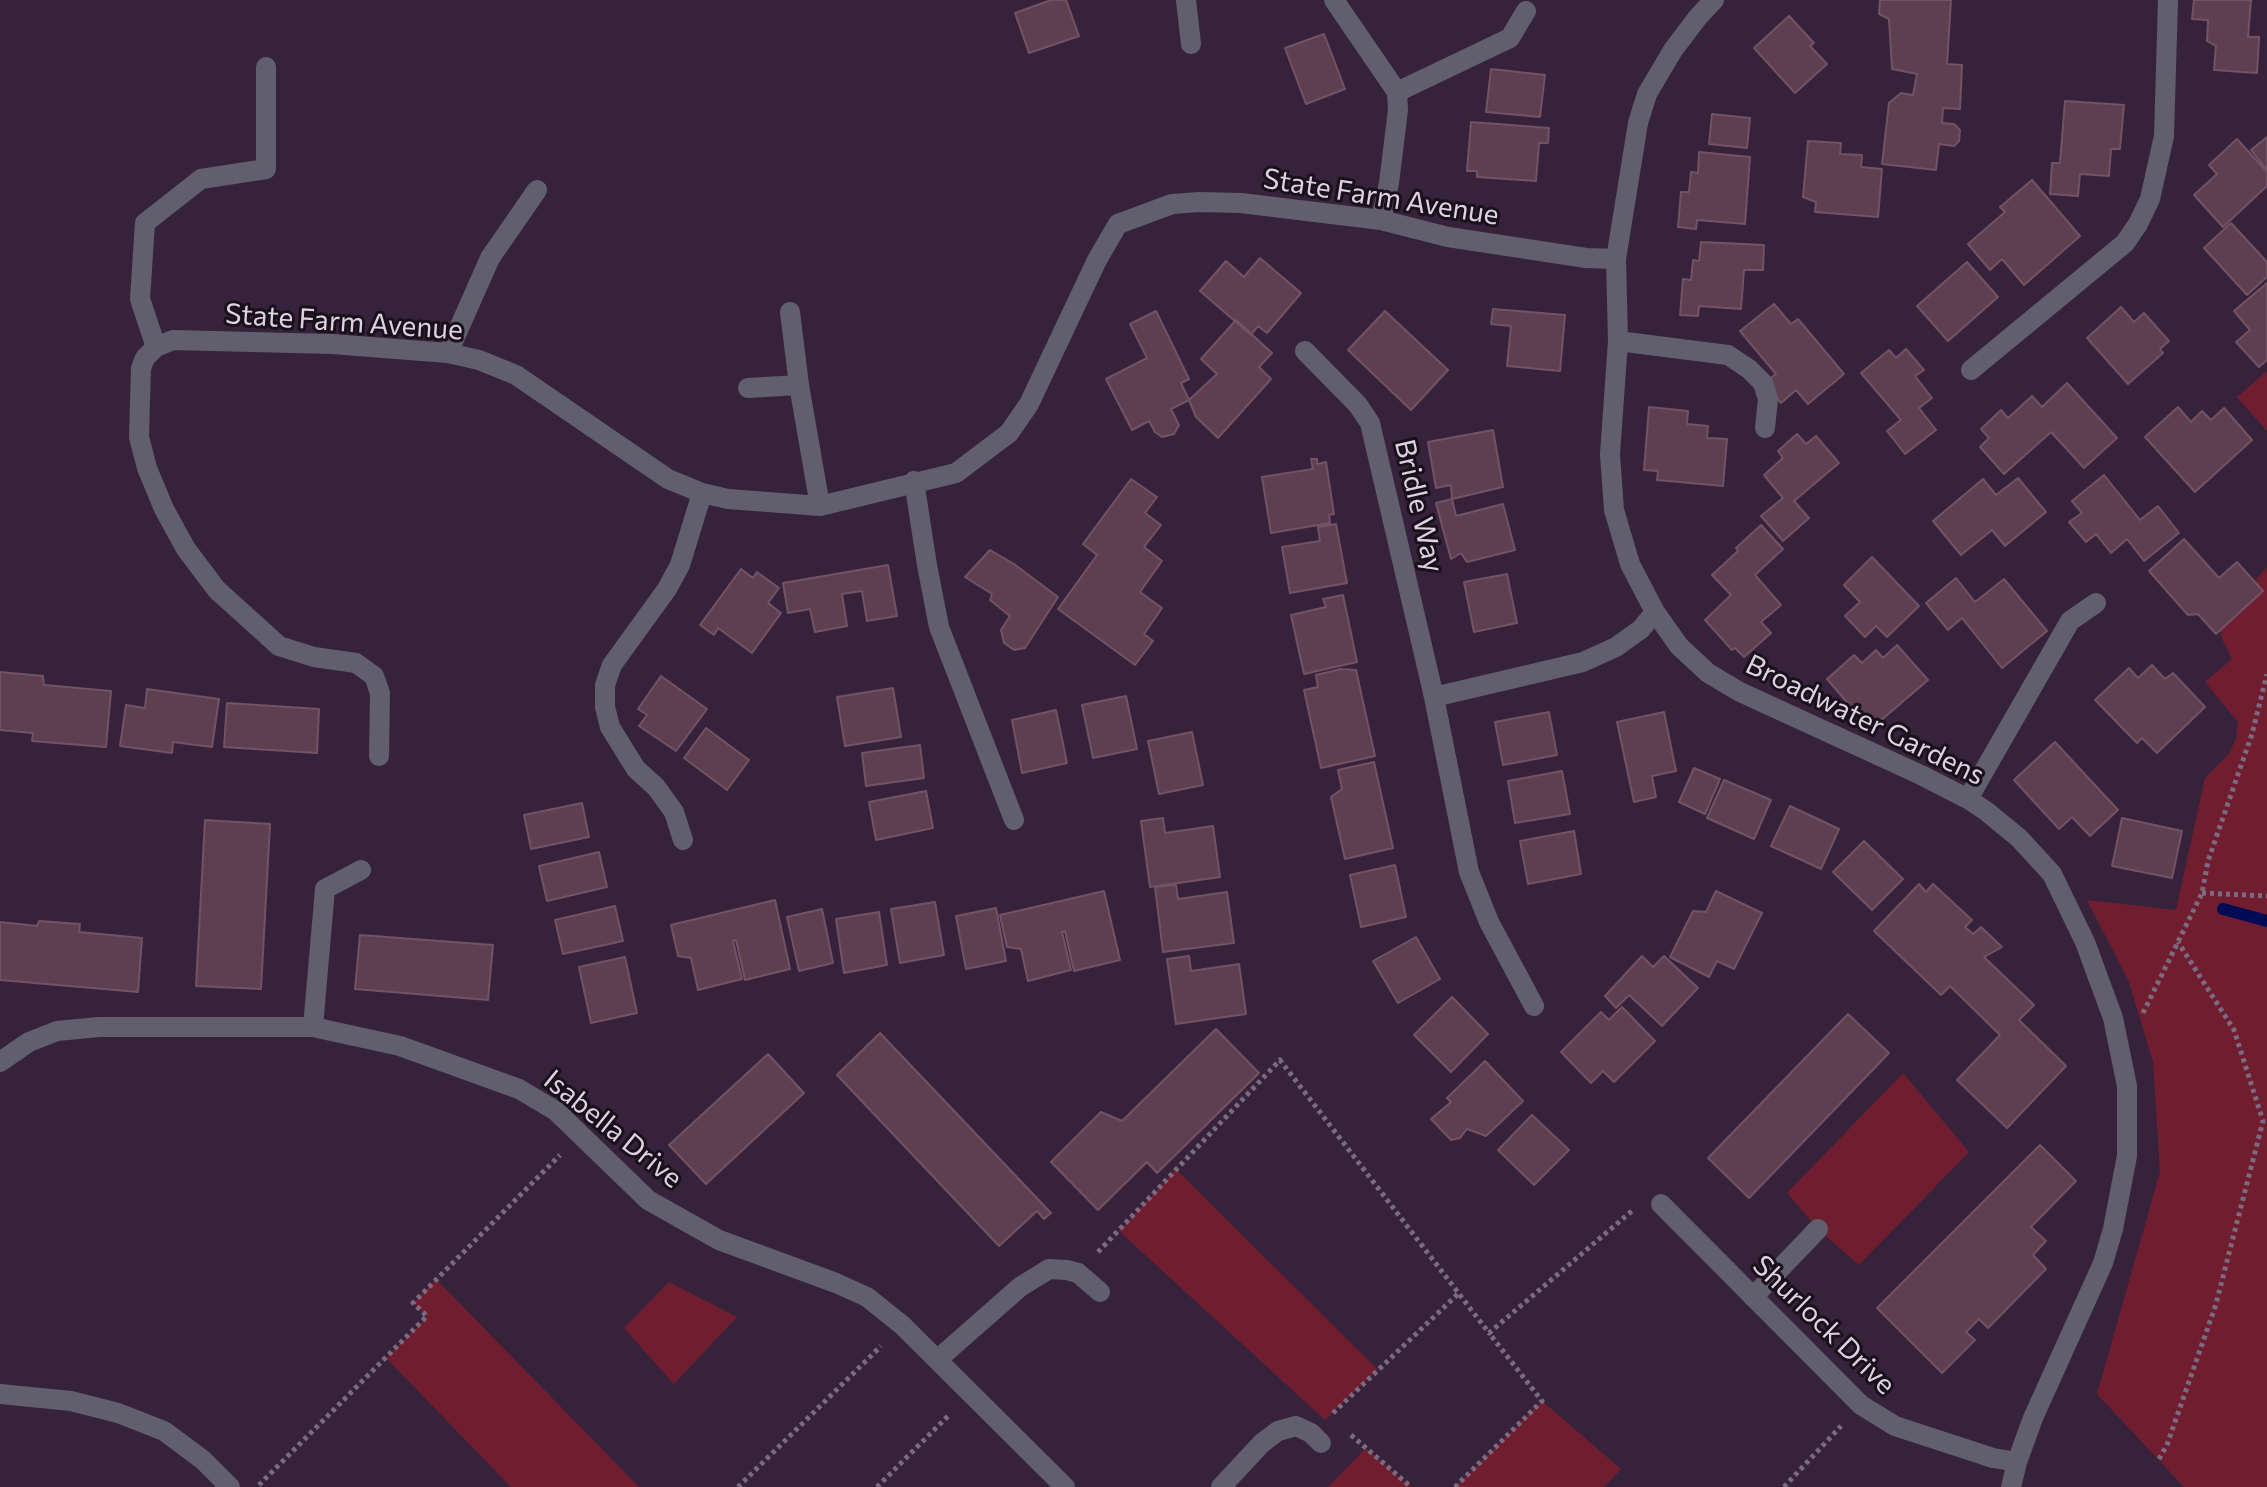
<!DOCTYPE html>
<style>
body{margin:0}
canvas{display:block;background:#36233b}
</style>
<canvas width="2267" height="1487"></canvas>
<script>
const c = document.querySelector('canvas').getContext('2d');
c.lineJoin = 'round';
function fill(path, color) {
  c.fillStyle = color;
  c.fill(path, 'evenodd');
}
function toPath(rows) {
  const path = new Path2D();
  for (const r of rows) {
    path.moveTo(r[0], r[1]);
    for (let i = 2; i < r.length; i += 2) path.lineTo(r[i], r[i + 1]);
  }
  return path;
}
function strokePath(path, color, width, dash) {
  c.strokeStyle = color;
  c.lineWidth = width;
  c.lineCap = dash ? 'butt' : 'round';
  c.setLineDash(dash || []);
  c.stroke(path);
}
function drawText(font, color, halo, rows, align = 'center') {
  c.font = font + ' Commissioner,sans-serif';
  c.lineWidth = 6;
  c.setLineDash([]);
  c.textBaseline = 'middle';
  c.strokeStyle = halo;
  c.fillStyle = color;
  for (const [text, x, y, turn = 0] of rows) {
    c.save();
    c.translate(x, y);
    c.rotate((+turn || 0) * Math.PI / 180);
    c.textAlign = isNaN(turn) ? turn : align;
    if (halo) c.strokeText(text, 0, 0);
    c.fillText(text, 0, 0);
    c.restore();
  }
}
const green = toPath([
 [2267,371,2267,431,2237,397],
 [2267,567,2267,1487,2184,1487,2097,1394,2160,1172,2153,1062,2129,982,2087,900,2176,910,2205,778,2228,755,2236,739,2238,722,2205,682,2232,659,2222,639,2219,623],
 [1903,1073,1969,1152,1859,1265,1818,1229,1787,1193],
 [1176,1169,1378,1370,1325,1420,1119,1231],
 [436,1279,639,1487,511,1487,386,1358,427,1317,413,1303],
 [669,1282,737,1317,674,1384,624,1328],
 [1542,1401,1621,1469,1604,1487,1455,1487],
 [1366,1448,1411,1487,1328,1487]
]);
const stream = toPath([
 [2223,909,2267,921]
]);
const building = toPath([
 [1051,0,1066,0,1079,36,1029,53,1015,13,1051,0],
 [1880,0,1951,0,1947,64,1962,65,1960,109,1943,108,1942,123,1954,124,1960,130,1959,141,1954,146,1939,144,1936,170,1882,164,1889,103,1901,93,1913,95,1917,74,1892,69,1889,19,1879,14,1880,0],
 [2194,0,2251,0,2248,37,2259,37,2257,73,2214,70,2216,46,2207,41,2208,20,2192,19,2194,0],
 [1789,16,1814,43,1810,46,1827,64,1795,93,1754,48,1789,16],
 [1324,34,1345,89,1306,104,1285,48,1324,34],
 [1491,69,1545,75,1540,117,1486,112,1491,69],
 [2065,101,2124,105,2120,149,2111,149,2109,176,2080,174,2078,196,2050,194,2052,163,2060,163,2065,101],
 [1712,114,1750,118,1747,148,1709,144,1712,114],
 [1471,122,1549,128,1548,143,1539,143,1536,181,1477,177,1477,171,1467,171,1471,122],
 [2267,137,2267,170,2251,150,2267,137],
 [2237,139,2267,172,2267,186,2223,227,2194,195,2217,174,2209,165,2237,139],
 [1808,141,1841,143,1840,154,1862,155,1861,167,1882,169,1878,217,1815,212,1816,202,1803,197,1808,141],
 [1699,152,1750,157,1745,224,1697,220,1696,229,1678,227,1681,192,1689,192,1691,172,1698,173,1699,152],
 [2032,180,2080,236,2024,285,2002,259,1990,270,1968,244,2005,212,2000,207,2032,180],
 [2231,223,2267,262,2267,277,2247,295,2204,248,2231,223],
 [1701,242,1764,245,1763,270,1744,270,1741,309,1699,306,1698,316,1680,315,1683,279,1691,280,1693,260,1699,261,1701,242],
 [1260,258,1301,293,1267,333,1258,326,1251,335,1200,291,1226,261,1244,277,1260,258],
 [1967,262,1998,297,1948,341,1917,306,1967,262],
 [2267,283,2267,360,2259,367,2236,342,2250,330,2234,311,2267,283],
 [1774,304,1791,324,1798,319,1844,374,1808,404,1796,390,1781,403,1764,383,1776,374,1740,331,1774,304],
 [2121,307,2134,322,2144,313,2169,341,2160,349,2163,353,2128,384,2087,338,2121,307],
 [1493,309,1565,315,1560,371,1507,366,1511,326,1491,324,1493,309],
 [1156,311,1189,379,1181,383,1189,400,1171,409,1179,425,1174,434,1162,437,1155,432,1149,421,1132,430,1106,379,1147,358,1130,324,1156,311],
 [1385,311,1448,370,1411,410,1348,350,1385,311],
 [1236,320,1272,353,1259,367,1271,379,1218,438,1196,417,1189,400,1217,374,1201,359,1236,320],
 [1906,349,1924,370,1915,376,1932,398,1919,408,1936,430,1905,454,1887,431,1901,420,1861,373,1889,350,1896,358,1906,349],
 [2067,383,2117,438,2084,468,2051,432,2004,474,1980,447,1989,438,1981,429,2001,410,2008,418,2032,396,2042,407,2067,383],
 [1649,407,1688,411,1687,424,1708,426,1707,438,1727,439,1723,486,1657,480,1658,471,1644,470,1649,407],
 [2178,407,2191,422,2202,411,2211,420,2224,408,2252,440,2195,492,2145,437,2178,407],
 [1493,430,1503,487,1452,499,1451,485,1436,488,1428,442,1493,430],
 [1797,434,1806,444,1816,436,1839,463,1794,501,1809,518,1783,541,1761,516,1783,498,1764,475,1783,458,1778,451,1797,434],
 [1311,459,1317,459,1317,464,1326,462,1334,514,1329,515,1330,523,1271,533,1262,477,1313,469,1311,459],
 [2104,475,2140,520,2158,506,2179,533,2144,561,2127,539,2111,553,2096,534,2086,542,2069,522,2082,513,2072,501,2104,475],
 [2018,478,2046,512,2005,546,1992,530,1961,555,1933,521,1983,479,1996,495,2018,478],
 [1131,479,1157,497,1145,513,1161,525,1144,547,1162,561,1140,592,1162,608,1144,634,1153,641,1135,665,1058,609,1097,555,1083,544,1131,479],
 [1452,499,1456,516,1503,504,1515,550,1467,562,1461,553,1451,559,1436,503,1452,499],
 [1336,524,1347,583,1290,593,1282,547,1320,541,1318,527,1336,524],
 [1761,525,1783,549,1755,575,1781,605,1761,622,1771,633,1744,657,1735,648,1732,650,1705,620,1731,595,1712,575,1738,551,1736,548,1761,525],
 [2184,539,2219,578,2237,562,2263,591,2216,634,2198,614,2188,615,2149,571,2184,539],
 [990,550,1014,564,1058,597,1025,648,1014,650,1004,643,1001,630,1010,616,990,600,992,594,965,577,990,550],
 [1872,557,1919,606,1887,637,1876,626,1865,637,1845,616,1860,602,1844,585,1872,557],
 [888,565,897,616,867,621,862,591,842,594,847,626,815,632,810,609,788,613,783,583,888,565],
 [741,569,753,578,757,572,779,588,768,603,781,613,752,653,718,628,714,635,700,625,741,569],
 [1507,574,1517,623,1474,632,1464,582,1507,574],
 [1956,578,1975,602,2004,579,2047,631,2002,668,1962,618,1948,630,1926,603,1956,578],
 [1343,595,1357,662,1304,674,1291,615,1326,607,1323,599,1343,595],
 [1897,645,1928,680,1879,722,1861,711,1858,715,1827,679,1854,655,1862,663,1876,650,1883,658,1897,645],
 [2152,665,2165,679,2173,673,2205,707,2157,753,2142,738,2137,743,2095,700,2129,668,2138,678,2152,665],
 [1341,669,1356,670,1375,756,1321,768,1304,690,1318,687,1316,675,1341,669],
 [0,672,43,676,44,685,111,691,106,747,32,741,33,733,0,730,0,672],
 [661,676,707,709,676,751,639,726,647,715,638,709,661,676],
 [893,688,901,737,845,746,837,697,893,688],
 [147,689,219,699,212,747,173,742,172,753,120,746,126,705,145,708,147,689],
 [1126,696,1137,749,1093,758,1082,705,1126,696],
 [227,703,319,709,317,753,224,747,227,703],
 [1056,710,1067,763,1022,773,1012,720,1056,710],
 [1549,712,1557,755,1503,765,1495,722,1549,712],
 [1664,712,1676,771,1652,776,1656,797,1634,802,1617,722,1664,712],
 [706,728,749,760,727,790,684,758,706,728],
 [1192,732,1203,785,1159,794,1148,741,1192,732],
 [2055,742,2118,810,2090,836,2072,817,2059,829,2014,780,2055,742],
 [920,745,924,778,866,786,862,753,920,745],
 [1374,762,1393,848,1345,859,1331,797,1342,789,1338,770,1374,762],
 [1694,768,1720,779,1705,814,1679,802,1694,768],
 [1562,771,1570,814,1515,823,1508,781,1562,771],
 [1724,780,1771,800,1754,839,1707,818,1724,780],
 [926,791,933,828,876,840,869,802,926,791],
 [582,803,589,837,531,849,524,815,582,803],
 [1790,806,1839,829,1821,869,1771,846,1790,806],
 [1163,818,1165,833,1213,826,1220,877,1150,887,1141,821,1163,818],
 [2122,818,2182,831,2172,878,2112,866,2122,818],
 [205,820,270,824,261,989,196,986,205,820],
 [1574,831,1581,874,1528,884,1520,841,1574,831],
 [1864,841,1903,879,1872,910,1833,872,1864,841],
 [599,852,607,887,547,901,539,866,599,852],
 [1395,865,1406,917,1361,927,1350,875,1395,865],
 [1919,884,1926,892,1933,884,1972,920,1965,927,1973,934,1981,927,2002,947,1984,957,2034,1005,2019,1020,2066,1066,2007,1128,1957,1080,2000,1035,1950,986,1941,995,1874,931,1919,884],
 [1176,885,1178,899,1227,892,1234,943,1163,952,1155,887,1176,885],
 [1104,891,1120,960,1074,971,1065,931,1062,932,1071,970,1028,981,1021,949,1007,947,1000,915,1104,891],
 [1716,891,1762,913,1734,969,1717,961,1709,977,1670,957,1693,911,1706,912,1716,891],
 [775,900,790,969,745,980,736,940,733,941,742,979,698,990,691,958,678,956,671,925,775,900],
 [935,902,944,955,900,963,891,909,935,902],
 [615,906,623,941,563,954,555,920,615,906],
 [996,908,1006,961,966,969,956,916,996,908],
 [822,909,833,963,799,971,787,917,822,909],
 [879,912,887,965,844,973,836,919,879,912],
 [39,921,80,924,79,932,142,938,138,992,0,980,0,922,37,926,39,921],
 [360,935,493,945,488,1000,355,989,360,935],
 [1416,937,1440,979,1398,1003,1373,961,1416,937],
 [1189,956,1191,971,1239,964,1246,1014,1176,1024,1167,959,1189,956],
 [1642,956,1653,967,1664,956,1698,988,1662,1026,1629,995,1616,1008,1605,996,1642,956],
 [625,957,637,1013,591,1023,579,967,625,957],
 [1452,997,1488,1034,1451,1072,1414,1035,1452,997],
 [1622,1007,1655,1041,1614,1082,1603,1071,1591,1083,1561,1052,1601,1012,1609,1020,1622,1007],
 [1848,1014,1889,1053,1749,1198,1708,1158,1848,1014],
 [1216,1029,1259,1073,1157,1173,1147,1162,1098,1210,1051,1162,1101,1112,1122,1121,1216,1029],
 [880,1033,1051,1213,1044,1219,1037,1211,999,1246,837,1075,880,1033],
 [768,1054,804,1093,706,1184,669,1145,768,1054],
 [1485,1061,1523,1101,1486,1136,1467,1129,1460,1138,1451,1140,1431,1119,1451,1102,1447,1098,1485,1061],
 [1532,1115,1569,1150,1534,1185,1498,1150,1532,1115],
 [2040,1145,2076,1181,2031,1227,2046,1241,2033,1255,2046,1269,1988,1328,1979,1319,1966,1332,1975,1340,1942,1373,1877,1308,2040,1145]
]);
const path = toPath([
 [2202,893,2267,896],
 [2143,1013,2202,893,2208,861,2252,734,2267,674],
 [1098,1252,1280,1060,1489,1333,1633,1210],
 [1333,1413,1459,1293],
 [1351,1435,1411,1487],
 [2159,1459,2167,1445,2216,1304,2263,1121,2234,1030,2178,942],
 [259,1485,427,1316,413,1303,560,1155],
 [738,1487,881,1346],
 [877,1487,950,1414],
 [1455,1487,1542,1401,1489,1333],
 [1784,1487,1841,1426]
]);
const minor = toPath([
 [1186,0,1191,44],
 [1334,0,1397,92,1398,110,1389,183,1381,220],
 [1714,0,1698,17,1673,50,1647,94,1638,123,1616,259,1618,341,1610,454,1614,510,1630,564,1655,612,1679,646,1708,673,1740,692,1921,775,1968,799,1986,811,2019,838,2052,874,2085,942,2113,1018,2127,1086,2127,1156,2113,1229,2103,1263,2033,1418,2017,1462,2011,1487],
 [1397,92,1510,38,1526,11],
 [790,312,799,385,820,506],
 [1618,341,1728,355,1749,369,1763,383,1768,399,1765,428],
 [156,347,140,299,145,223,201,179,266,169,266,67],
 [1305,351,1358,405,1370,423,1434,697,1583,662,1616,647,1641,629,1655,612],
 [448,353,490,258,537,190],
 [1971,370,2125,243,2138,224,2150,199,2164,136,2168,0],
 [748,388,799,385],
 [914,481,927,565,939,627,1014,820],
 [1434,697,1469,872,1489,922,1534,1006],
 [379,756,380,693,374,676,356,663,314,657,279,646,217,590,186,549,164,509,147,468,139,437,141,368,145,358,156,347,173,340,332,344,448,353,479,360,516,375,668,479,702,493,728,499,820,506,956,473,1009,433,1029,404,1097,260,1118,224,1172,204,1199,202,1241,203,1381,220,1448,237,1586,258,1616,259],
 [1968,799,2070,621,2096,603],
 [683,840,674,812,656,787,636,769,610,727,605,707,605,685,612,665,667,589,680,565,702,493],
 [313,1027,325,889,361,870],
 [0,1062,29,1042,57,1031,99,1027,313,1027,400,1046,519,1089,556,1111,648,1200,719,1240,836,1283,867,1297,902,1325,1065,1487],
 [1661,1204,1861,1405,1895,1426,1993,1458,2017,1462],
 [1753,1297,1818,1229],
 [937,1360,1020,1287,1049,1269,1067,1270,1078,1273,1100,1292],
 [0,1394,71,1401,118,1413,164,1431,203,1460,230,1487],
 [1221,1487,1262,1443,1278,1431,1296,1426,1311,1433,1321,1443]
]);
const streetNames = [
 ["State Farm Avenue",1381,197,9],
 ["State Farm Avenue",344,322,4],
 ["Bridle Way",1419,506,77],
 ["Broadwater Gardens",1865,720,26],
 ["Isabella Drive",613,1129,39],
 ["Shurlock Drive",1824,1325,44]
];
fill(green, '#701d30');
strokePath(stream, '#000b55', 12);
fill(building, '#5e3f50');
strokePath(building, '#725264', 2);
strokePath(path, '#7b6b80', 5, [4, 4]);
strokePath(minor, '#615f6d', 20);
drawText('28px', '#ded2e2', '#19101b', streetNames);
</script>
